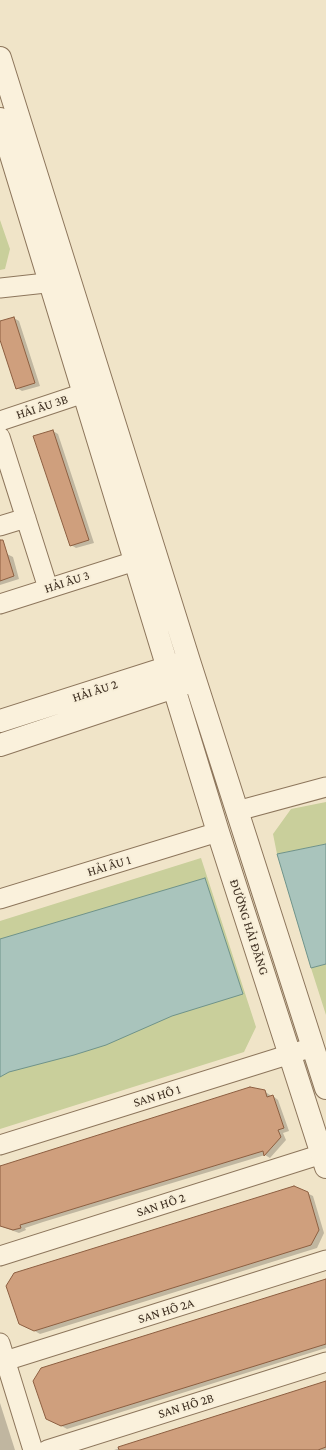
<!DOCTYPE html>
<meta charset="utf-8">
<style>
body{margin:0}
canvas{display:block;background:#f0e4c8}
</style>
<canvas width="326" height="1450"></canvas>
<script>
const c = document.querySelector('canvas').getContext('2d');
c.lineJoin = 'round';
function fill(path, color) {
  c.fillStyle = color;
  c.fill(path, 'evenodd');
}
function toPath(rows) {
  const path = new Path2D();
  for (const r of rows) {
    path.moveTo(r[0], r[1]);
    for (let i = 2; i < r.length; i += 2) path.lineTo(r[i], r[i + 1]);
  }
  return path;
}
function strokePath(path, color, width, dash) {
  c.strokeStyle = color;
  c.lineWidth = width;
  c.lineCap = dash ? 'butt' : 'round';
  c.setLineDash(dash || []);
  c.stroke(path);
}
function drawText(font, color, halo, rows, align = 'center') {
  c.font = font + ' "Crimson Pro",serif';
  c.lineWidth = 4;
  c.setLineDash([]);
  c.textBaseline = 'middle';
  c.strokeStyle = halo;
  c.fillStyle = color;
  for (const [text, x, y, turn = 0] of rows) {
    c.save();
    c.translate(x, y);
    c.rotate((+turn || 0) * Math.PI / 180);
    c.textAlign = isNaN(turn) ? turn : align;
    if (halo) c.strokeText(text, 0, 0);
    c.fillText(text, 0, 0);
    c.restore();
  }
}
const green = toPath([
 [0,220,10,249,5,269,0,270],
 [326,802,326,844,277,854,273,834,291,809],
 [201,858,256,1027,244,1052,0,1129,0,921],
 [326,964,326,1015,311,968]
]);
const water = toPath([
 [326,844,326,964,311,968,277,854,326,844],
 [205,878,243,994,172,1016,106,1045,74,1055,9,1072,0,1077,0,939,205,878]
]);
const shadow = toPath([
 [14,318,19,321,40,386,22,391,17,388,0,336,0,322],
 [53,431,58,434,94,543,76,548,71,545],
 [7,554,13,557,19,579,0,585,0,557],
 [264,1091,270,1095,271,1097,273,1096,278,1100,289,1131,283,1133,286,1140,270,1158,265,1155,43,1222,25,1228,26,1230,19,1233,0,1226,0,1165,3,1166],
 [307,1193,313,1196,324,1233,317,1248,40,1334,26,1326],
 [326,1284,326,1348,67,1429,53,1421],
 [326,1382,326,1450,114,1450],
 [0,1403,15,1450,0,1450]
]);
const building = toPath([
 [14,317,35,383,16,389,0,340,0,321,14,317],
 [53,430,89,540,70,546,33,436,53,430],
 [0,540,3,540,14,576,0,581,0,540],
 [250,1087,265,1090,267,1097,273,1095,284,1128,278,1130,281,1137,264,1156,263,1151,37,1220,20,1225,21,1228,13,1230,0,1226,0,1166,250,1087],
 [294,1186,308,1192,319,1230,311,1245,34,1331,19,1324,6,1286,14,1273,294,1186],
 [326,1279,326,1344,61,1426,46,1419,33,1381,41,1368,326,1279],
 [326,1381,326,1447,318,1450,119,1450,118,1447,326,1381]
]);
const minor = toPath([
 [0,288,64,281],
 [0,421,84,393],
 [0,437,48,588],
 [0,526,26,518],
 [0,604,135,561],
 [237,811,326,787],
 [0,899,218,832],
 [0,1145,313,1047],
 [0,1256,322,1154],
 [0,1343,33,1450],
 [5,1361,326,1260],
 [47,1450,326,1362]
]);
const tertiary = toPath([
 [0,58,189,661,326,1088],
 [0,119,218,832,326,1167],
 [0,721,182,663],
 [0,745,189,682]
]);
const streetNames = [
 ["HẢI ÂU 3B",42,407,-18],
 ["HẢI ÂU 3",67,582,-18],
 ["HẢI ÂU 2",95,691,-18],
 ["HẢI ÂU 1",109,866,-17],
 ["ĐƯỜNG HẢI ĐĂNG",249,927,72],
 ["SAN HÔ 1",157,1096,-17],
 ["SAN HÔ 2",161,1205,-18],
 ["SAN HÔ 2A",166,1311,-17],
 ["SAN HÔ 2B",186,1406,-17]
];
fill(green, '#c9cf9b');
fill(water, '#a9c4bc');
strokePath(water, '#6f938a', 1);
fill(shadow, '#0003');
fill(building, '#cf9f7d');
strokePath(building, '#8d5f41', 1);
strokePath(minor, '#8d765c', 21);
strokePath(tertiary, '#8d765c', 24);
strokePath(minor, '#faf1dc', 19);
strokePath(tertiary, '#faf1dc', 22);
drawText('13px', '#3d2e20', '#f7eed8', streetNames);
</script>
